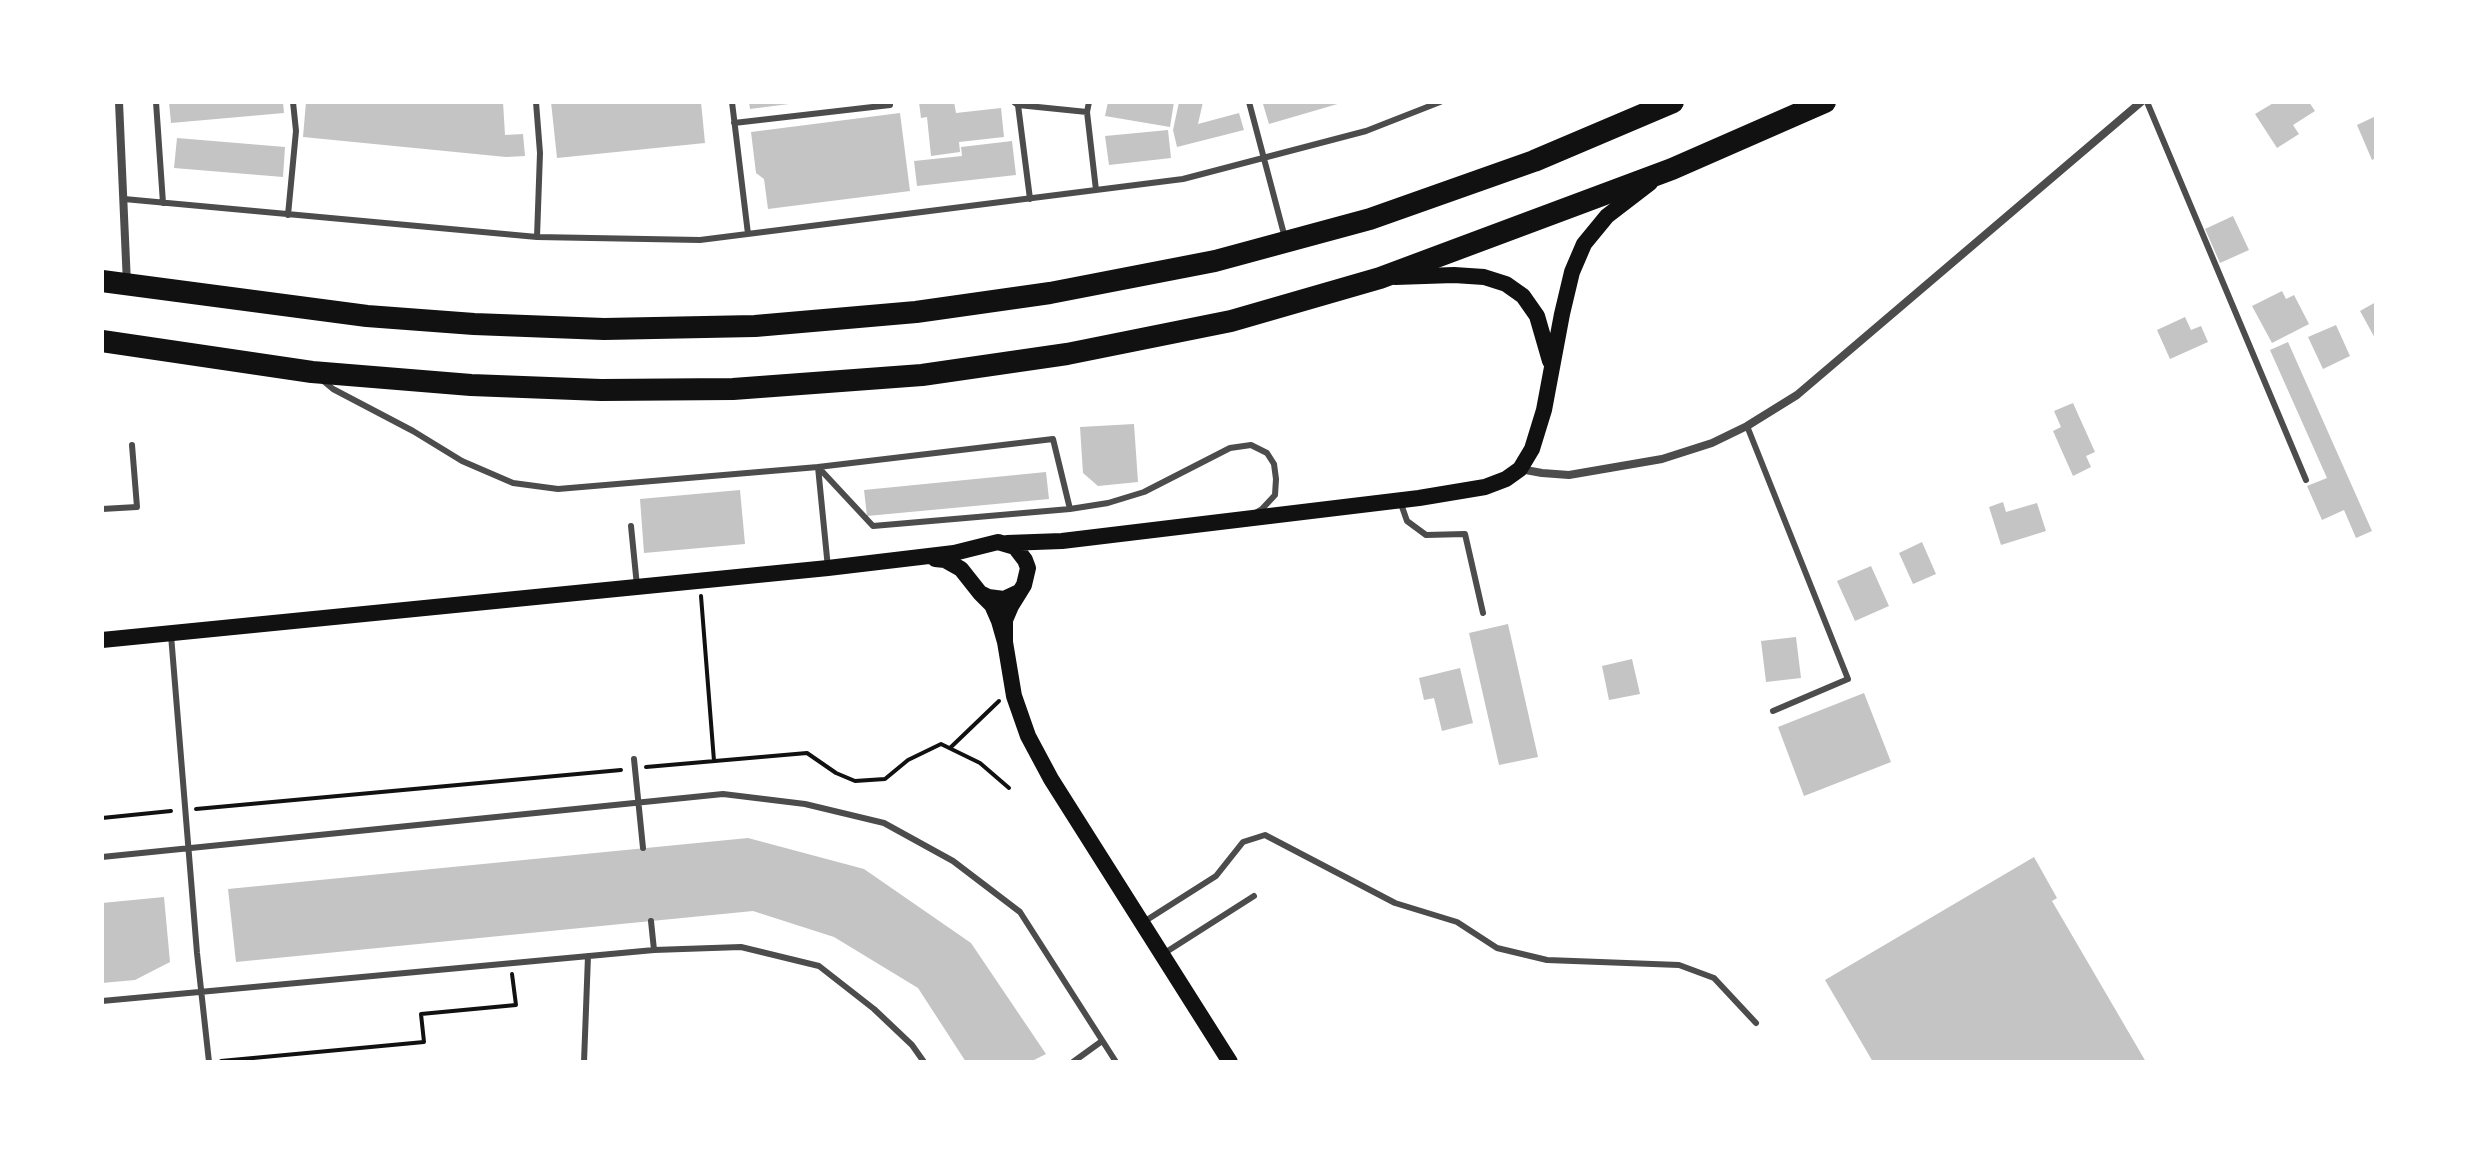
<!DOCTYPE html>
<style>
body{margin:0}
#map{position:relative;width:2478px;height:1164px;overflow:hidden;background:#fff;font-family:"DM Sans",sans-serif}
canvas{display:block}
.frame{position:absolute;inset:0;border:104px solid #fff;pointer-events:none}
</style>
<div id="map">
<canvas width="2478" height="1164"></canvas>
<div class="frame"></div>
</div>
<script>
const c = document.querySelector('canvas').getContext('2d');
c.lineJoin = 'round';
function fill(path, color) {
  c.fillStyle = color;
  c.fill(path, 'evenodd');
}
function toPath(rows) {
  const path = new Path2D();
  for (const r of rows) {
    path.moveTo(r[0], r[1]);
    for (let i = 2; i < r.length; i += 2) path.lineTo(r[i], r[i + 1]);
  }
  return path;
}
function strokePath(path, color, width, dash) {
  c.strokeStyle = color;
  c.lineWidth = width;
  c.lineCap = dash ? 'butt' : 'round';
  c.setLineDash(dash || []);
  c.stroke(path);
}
const building = toPath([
 [169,102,283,102,284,113,171,123],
 [306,102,503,102,505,135,523,134,525,156,506,157,303,137],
 [551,102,701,102,705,143,557,158],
 [749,102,789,102,789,104,750,109],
 [919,102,954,102,956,113,1001,108,1004,137,959,142,960,152,931,156,927,117,921,118],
 [1108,102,1174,102,1170,127,1105,116],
 [1179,102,1203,102,1198,124,1239,113,1244,130,1177,147,1173,130],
 [1269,102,1341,102,1341,103,1269,124,1263,104],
 [2275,102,2309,102,2315,111,2293,125,2299,134,2277,148,2255,114],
 [900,113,910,191,768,209,764,179,756,173,751,132],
 [2376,116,2376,158,2372,160,2357,125],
 [1168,130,1171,158,1109,165,1105,136],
 [177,138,285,147,283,177,174,168],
 [1012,141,1016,175,917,186,914,161,962,156,961,147],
 [2233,216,2249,250,2220,263,2205,229],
 [2282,291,2286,299,2294,295,2309,324,2272,343,2252,306],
 [2376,302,2376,340,2360,311],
 [2185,317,2191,330,2201,326,2208,342,2170,359,2157,330],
 [2336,325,2350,356,2323,369,2308,337],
 [2288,342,2372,531,2356,538,2344,510,2322,520,2307,486,2327,478,2270,350],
 [2073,403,2095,452,2086,456,2091,467,2073,476,2053,431,2061,427,2054,411],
 [1134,424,1138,482,1098,486,1083,473,1080,427],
 [1046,472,1049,499,867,516,864,490],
 [740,490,745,544,644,553,640,499],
 [2003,502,2006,512,2037,503,2046,531,2001,545,1989,507],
 [1922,542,1936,574,1913,584,1899,553],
 [1871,566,1889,606,1855,621,1837,581],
 [1508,624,1538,757,1499,765,1469,633],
 [1796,637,1801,678,1766,682,1761,641],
 [1632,659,1640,694,1609,700,1602,666],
 [1460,668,1473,723,1442,731,1434,698,1424,700,1419,678],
 [1864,693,1891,762,1804,796,1778,727],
 [748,838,864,869,971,943,1046,1054,1030,1062,966,1062,918,988,834,937,753,911,236,962,228,889],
 [2034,857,2057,898,2052,901,2146,1062,1873,1062,1825,980],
 [164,897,170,962,135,980,102,983,102,903]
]);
const path = toPath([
 [701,596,714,761],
 [950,748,999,701],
 [646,767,807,753,836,773,855,781,885,779,908,760,941,744,980,763,1009,788],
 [196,809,621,770],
 [102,818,171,811],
 [221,1061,424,1042,421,1014,516,1005,512,974]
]);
const service = toPath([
 [156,102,163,203],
 [536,102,540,153,537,237],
 [732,102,748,234],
 [1014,102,1018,105,1087,112],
 [1089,102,1087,112,1096,190],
 [1249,102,1285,238],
 [2147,102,2306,480],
 [1018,105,1030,199],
 [734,123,890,105,890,102],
 [124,199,537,237,700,240,1183,179,1366,131,1440,102],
 [288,215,296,131,293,102],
 [321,379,333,389,413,431,462,461,513,483,558,489,818,467,873,526,1070,509,1108,503,1144,492,1230,448,1251,445,1267,453,1274,464,1276,479,1275,495,1262,509,1257,512],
 [1747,426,1848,679,1773,711],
 [1400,501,1407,521,1426,535,1465,534,1483,613],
 [102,509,137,507,132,445],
 [631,526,637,586],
 [828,568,818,467,1053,439,1070,509],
 [171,635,197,953,209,1062],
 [634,759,643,848],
 [102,857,723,794,805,804,884,823,953,861,1020,912,1116,1062],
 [1142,923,1216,876,1243,842,1265,835,1395,903,1457,922,1497,948,1547,960,1679,965,1714,978,1756,1023],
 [654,950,741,947,819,966,874,1009,912,1045,924,1062],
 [1163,954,1254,896],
 [102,1001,654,950,651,921],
 [584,1062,588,956],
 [1073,1062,1102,1041]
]);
const minor = toPath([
 [119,102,127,284],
 [1520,469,1542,473,1569,475,1662,459,1712,443,1747,426,1797,395,2141,102]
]);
const secondary = toPath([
 [1395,277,1454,275,1484,277,1506,284,1523,296,1537,316,1550,361],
 [1007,543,1062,541,1419,498,1485,487,1506,479,1520,469,1532,449,1544,410,1562,314,1572,272,1584,244,1607,216,1650,183],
 [935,559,945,560,961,569,980,593,988,597,1004,599,1019,592],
 [980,593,992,605,999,621,1005,642,1014,696,1028,736,1051,779,1230,1062],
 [102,640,828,568,954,553,998,542,1015,547,1025,560,1028,568,1024,585,1011,606,1005,620,1005,642]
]);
const trunk = toPath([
 [102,281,367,316,474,324,604,329,755,326,916,312,1050,293,1215,261,1370,219,1534,161,1673,102],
 [102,341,312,372,471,385,601,390,733,389,922,375,1067,354,1231,321,1380,278,1672,169,1825,102]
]);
fill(building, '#c4c4c4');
strokePath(path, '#111', 4);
strokePath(service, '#4c4c4c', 6);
strokePath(minor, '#4c4c4c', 8);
strokePath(secondary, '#111', 16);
strokePath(trunk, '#111', 22);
</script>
